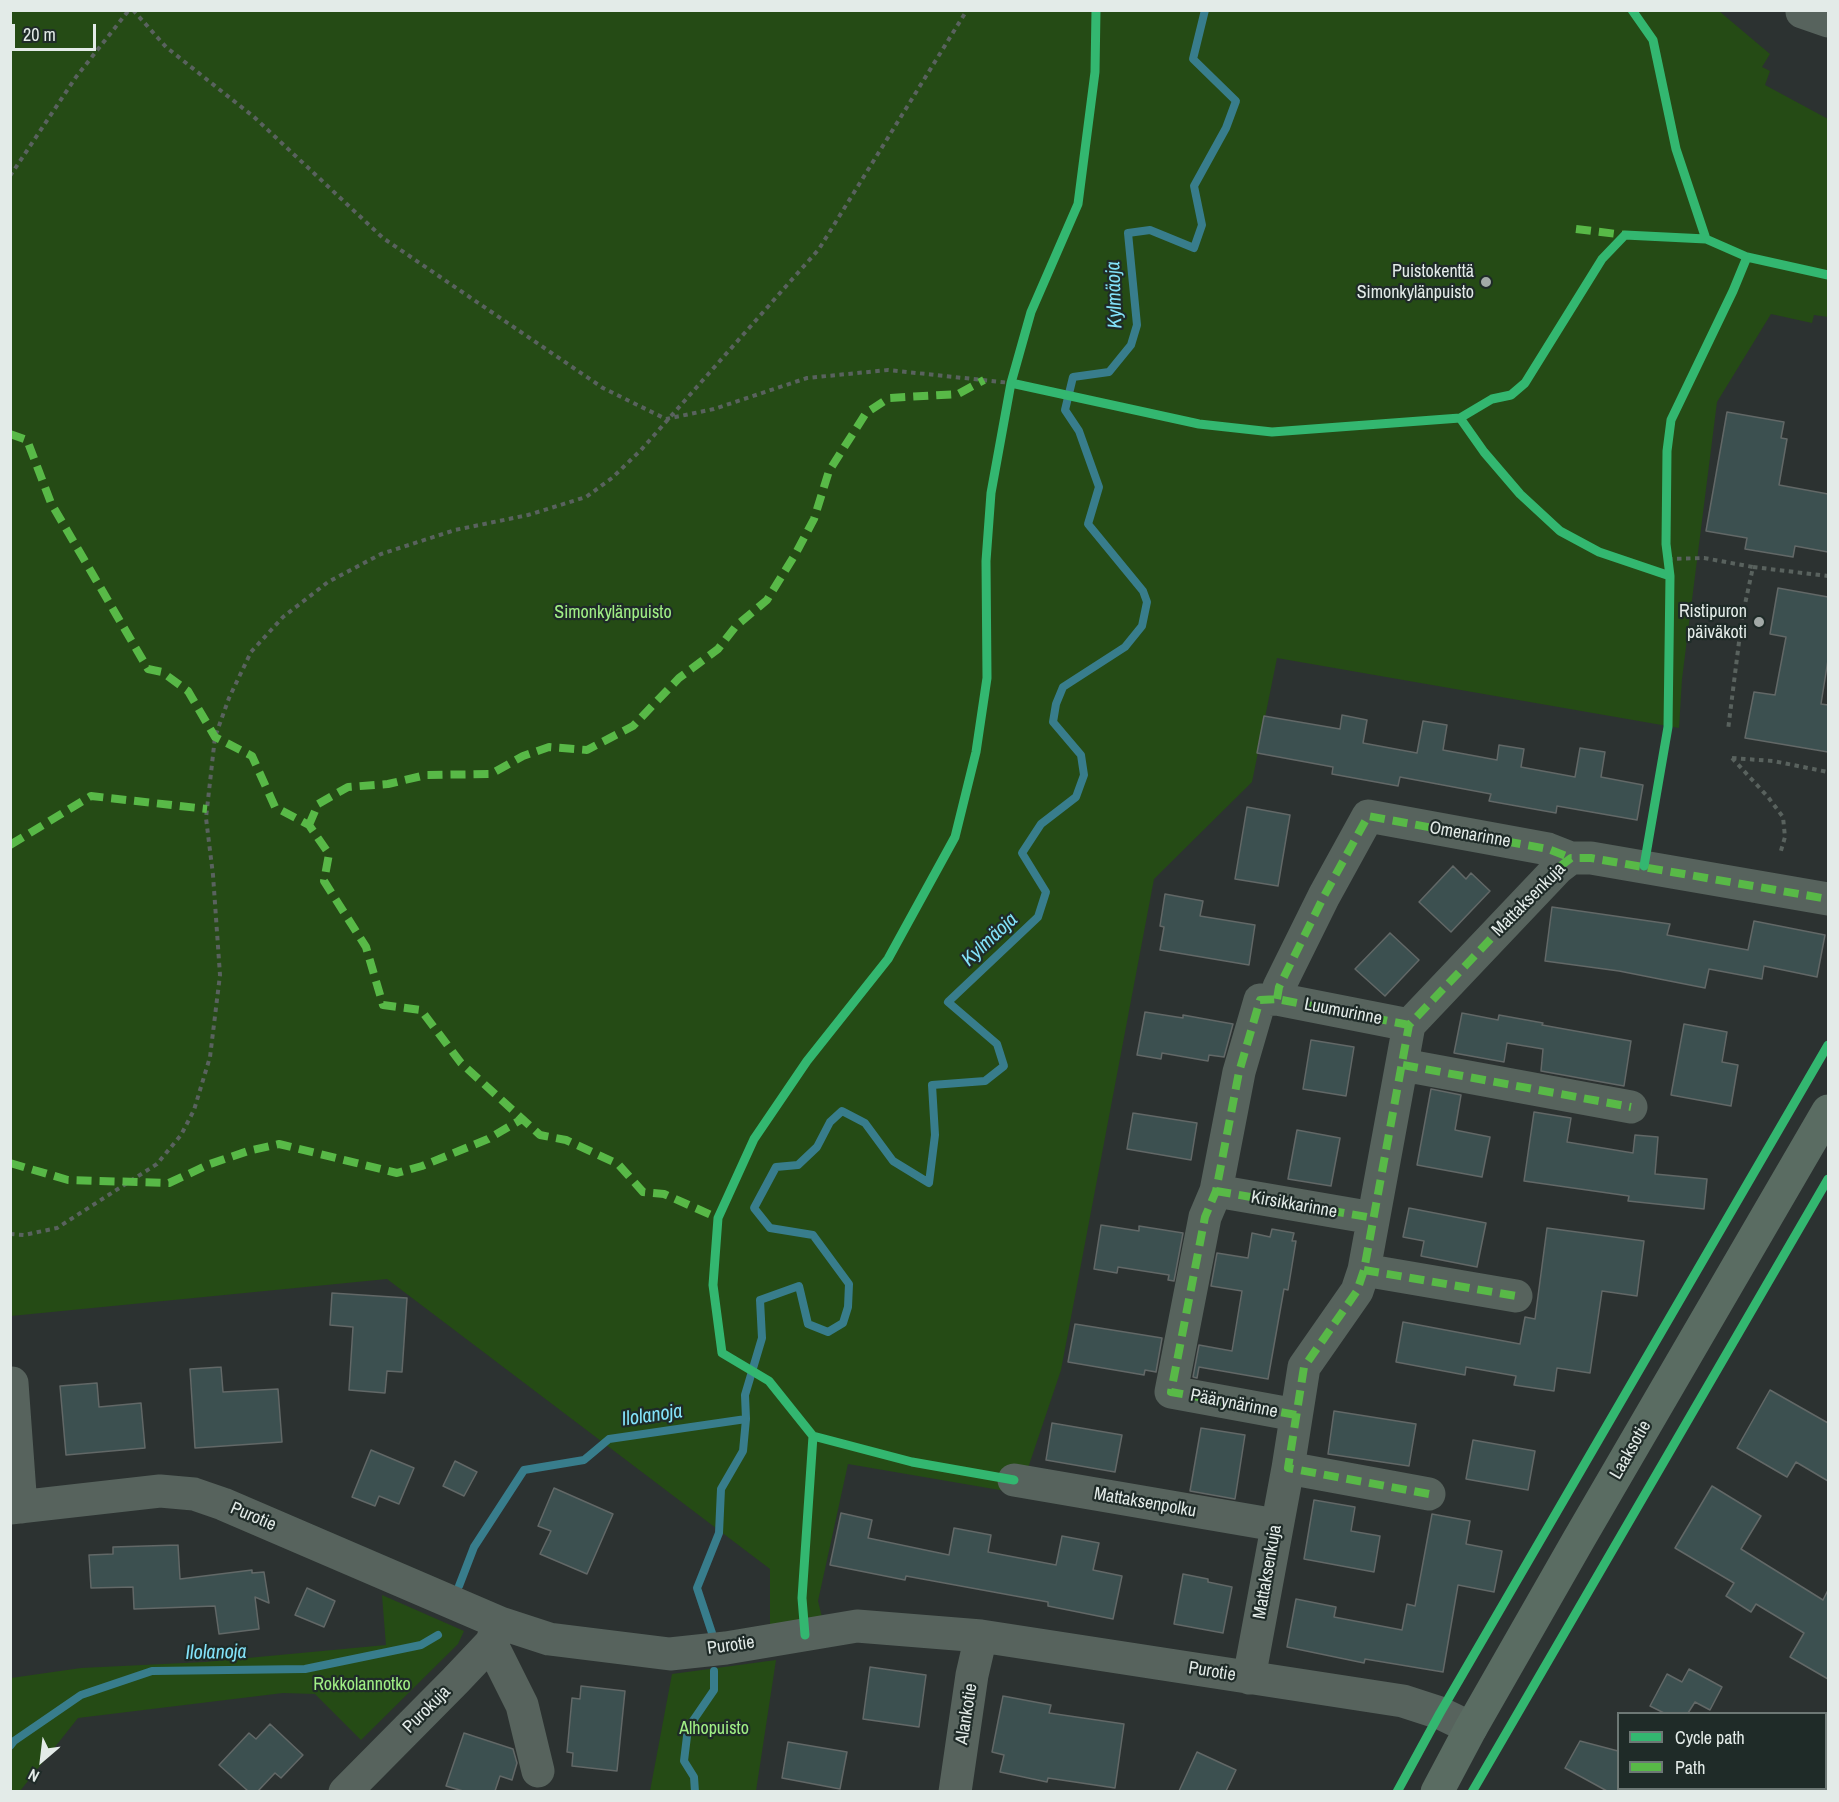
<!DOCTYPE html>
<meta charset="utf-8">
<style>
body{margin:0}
#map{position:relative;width:1839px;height:1802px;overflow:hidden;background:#2c3231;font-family:"Archivo Narrow",sans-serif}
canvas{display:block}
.frame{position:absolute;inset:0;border:12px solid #e3ebe8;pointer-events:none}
.legend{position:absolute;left:1617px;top:1712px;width:210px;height:78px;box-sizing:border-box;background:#1f2b28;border:2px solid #6d7875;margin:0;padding:8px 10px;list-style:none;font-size:18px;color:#e3ebe8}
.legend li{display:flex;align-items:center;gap:12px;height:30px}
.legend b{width:30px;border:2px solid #6d7875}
.north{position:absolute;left:12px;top:1730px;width:60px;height:60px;-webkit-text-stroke:4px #1f2b28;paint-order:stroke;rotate:208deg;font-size:16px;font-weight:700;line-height:24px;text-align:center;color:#e3ebe8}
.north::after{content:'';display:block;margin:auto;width:21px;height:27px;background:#e3ebe8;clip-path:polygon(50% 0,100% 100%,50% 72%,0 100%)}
.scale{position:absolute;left:12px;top:24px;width:84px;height:27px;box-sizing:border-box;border:3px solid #e3ebe8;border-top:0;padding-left:8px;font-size:18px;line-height:21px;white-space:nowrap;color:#e3ebe8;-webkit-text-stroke:4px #1f2b28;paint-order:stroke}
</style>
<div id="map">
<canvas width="1839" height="1802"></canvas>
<div class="frame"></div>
<ul class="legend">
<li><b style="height:8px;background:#33b770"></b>Cycle path</li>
<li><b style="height:8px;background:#58b947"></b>Path</li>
</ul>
<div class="north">N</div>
<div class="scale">20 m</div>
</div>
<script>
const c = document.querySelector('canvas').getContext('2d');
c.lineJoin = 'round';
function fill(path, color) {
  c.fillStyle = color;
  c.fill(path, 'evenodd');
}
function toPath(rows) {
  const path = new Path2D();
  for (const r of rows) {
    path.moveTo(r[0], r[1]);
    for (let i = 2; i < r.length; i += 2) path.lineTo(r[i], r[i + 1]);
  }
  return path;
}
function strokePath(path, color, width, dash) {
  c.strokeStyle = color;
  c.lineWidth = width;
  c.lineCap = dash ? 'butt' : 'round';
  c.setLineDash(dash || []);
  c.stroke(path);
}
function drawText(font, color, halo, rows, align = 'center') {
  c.font = font + ' "Archivo Narrow",sans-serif';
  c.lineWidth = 4.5;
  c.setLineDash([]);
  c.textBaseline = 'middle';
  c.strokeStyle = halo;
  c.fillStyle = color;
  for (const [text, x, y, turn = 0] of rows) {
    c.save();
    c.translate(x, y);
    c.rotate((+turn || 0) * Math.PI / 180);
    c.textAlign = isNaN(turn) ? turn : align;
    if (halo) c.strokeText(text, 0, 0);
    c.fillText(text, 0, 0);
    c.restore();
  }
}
const green = toPath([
 [10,11,1719,11,1770,54,1762,67,1770,71,1765,85,1828,119,1828,317,1814,315,1812,323,1771,314,1717,402,1682,679,1679,728,1277,658,1252,782,1154,879,1061,1370,1027,1471,1023,1494,848,1464,818,1601,823,1621,770,1629,770,1569,387,1279,11,1316],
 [382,1595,464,1631,458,1644,361,1740,315,1694,283,1693,78,1718,20,1791,11,1791,11,1678,81,1668,205,1662,386,1645],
 [776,1660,756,1791,650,1791,672,1674]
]);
const stream = toPath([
 [459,1586,474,1547,524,1470,584,1460,609,1439,746,1419],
 [712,1633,697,1588,719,1533,721,1489,743,1451,746,1419,745,1395,762,1338,760,1300,799,1286,808,1324,828,1332,843,1323,848,1307,849,1284,813,1235,770,1228,754,1208,776,1167,798,1165,817,1147,830,1122,842,1111,865,1123,893,1161,929,1183,935,1135,932,1085,985,1081,1004,1066,997,1044,948,1002,1038,917,1046,892,1022,853,1041,824,1076,797,1084,775,1081,755,1053,722,1056,704,1063,687,1125,647,1142,626,1147,602,1143,591,1088,524,1099,487,1079,431,1065,410,1073,377,1109,372,1131,345,1137,325,1128,233,1150,230,1194,248,1202,225,1194,186,1226,128,1236,101,1193,59,1205,10],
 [10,1746,14,1741,81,1695,152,1671,305,1669,421,1645,438,1635],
 [695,1792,694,1777,684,1761,688,1728,714,1690,714,1671]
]);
const building = toPath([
 [1727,412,1784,422,1781,438,1787,439,1779,485,1828,494,1828,552,1795,546,1793,557,1745,549,1747,538,1706,531,1727,412],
 [1778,588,1828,597,1828,660,1821,704,1828,705,1828,752,1745,738,1754,692,1775,695,1786,637,1770,634,1778,588],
 [1342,715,1367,720,1363,743,1417,753,1423,721,1447,725,1443,750,1497,760,1499,745,1524,749,1521,767,1575,777,1580,748,1605,752,1601,777,1643,785,1637,820,1557,806,1556,813,1489,801,1491,794,1400,777,1398,786,1332,774,1333,767,1257,753,1264,716,1340,729,1342,715],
 [1247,807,1290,815,1278,886,1235,879,1247,807],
 [1453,866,1466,879,1471,873,1490,891,1451,932,1419,902,1453,866],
 [1165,894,1203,901,1200,916,1255,925,1249,965,1160,950,1164,927,1160,926,1165,894],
 [1552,907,1670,924,1667,935,1748,950,1754,921,1825,935,1817,977,1764,966,1762,979,1709,969,1705,988,1619,971,1545,961,1552,907],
 [1390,933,1419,960,1385,996,1355,969,1390,933],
 [1145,1012,1183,1018,1183,1015,1233,1024,1224,1057,1209,1055,1208,1061,1162,1053,1161,1059,1137,1055,1145,1012],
 [1462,1013,1498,1020,1499,1015,1543,1023,1542,1025,1631,1041,1624,1086,1541,1071,1543,1049,1507,1043,1504,1062,1454,1053,1462,1013],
 [1684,1024,1727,1032,1722,1062,1738,1065,1731,1106,1671,1095,1684,1024],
 [1311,1040,1354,1047,1346,1096,1303,1089,1311,1040],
 [1431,1089,1461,1095,1455,1130,1490,1137,1482,1177,1417,1165,1431,1089],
 [1534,1112,1571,1118,1567,1142,1633,1153,1635,1135,1658,1137,1655,1174,1707,1179,1704,1209,1628,1201,1629,1196,1524,1181,1534,1112],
 [1133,1113,1197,1123,1191,1160,1127,1149,1133,1113],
 [1297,1130,1340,1138,1331,1186,1288,1179,1297,1130],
 [1409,1208,1486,1223,1477,1267,1421,1256,1424,1241,1403,1237,1409,1208],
 [1101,1225,1139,1231,1139,1226,1183,1233,1174,1281,1168,1280,1169,1275,1118,1267,1117,1273,1094,1269,1101,1225],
 [1547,1228,1644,1241,1637,1296,1602,1291,1590,1373,1557,1368,1554,1391,1514,1385,1516,1376,1466,1367,1465,1375,1396,1362,1403,1322,1520,1344,1525,1317,1535,1319,1547,1228],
 [1272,1229,1294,1233,1292,1241,1296,1241,1288,1290,1284,1289,1268,1379,1199,1367,1197,1378,1193,1377,1199,1345,1232,1351,1242,1291,1211,1286,1217,1253,1248,1258,1252,1233,1270,1237,1272,1229],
 [332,1293,407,1298,402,1372,387,1371,385,1393,349,1390,353,1327,330,1325,332,1293],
 [1075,1324,1162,1338,1156,1372,1145,1370,1144,1375,1068,1362,1075,1324],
 [221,1367,223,1392,278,1389,282,1442,195,1448,190,1369,221,1367],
 [97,1383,99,1407,141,1403,145,1448,66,1455,60,1386,97,1383],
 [1770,1390,1828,1423,1828,1481,1796,1462,1787,1477,1737,1448,1770,1390],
 [1334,1411,1416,1424,1409,1466,1328,1454,1334,1411],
 [1052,1423,1122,1435,1115,1472,1046,1460,1052,1423],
 [1201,1428,1245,1435,1235,1499,1190,1491,1201,1428],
 [1473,1440,1535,1451,1528,1490,1466,1479,1473,1440],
 [371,1450,414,1468,399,1504,379,1496,375,1506,352,1497,371,1450],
 [455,1461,477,1472,464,1496,443,1486,455,1461],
 [1712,1486,1761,1516,1741,1549,1823,1600,1828,1590,1828,1679,1790,1657,1804,1633,1756,1604,1751,1612,1726,1596,1734,1583,1675,1548,1712,1486],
 [554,1488,613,1514,587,1574,540,1554,551,1531,538,1526,554,1488],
 [1314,1500,1355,1507,1351,1531,1380,1536,1374,1572,1304,1559,1314,1500],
 [841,1513,872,1520,868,1538,949,1555,954,1528,991,1535,988,1552,1056,1565,1062,1536,1099,1543,1093,1570,1122,1576,1113,1619,1048,1606,1048,1602,906,1576,905,1580,830,1565,841,1513],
 [1432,1514,1470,1521,1466,1544,1502,1551,1494,1592,1458,1585,1443,1672,1365,1659,1364,1663,1287,1647,1296,1599,1336,1607,1334,1617,1402,1630,1407,1604,1415,1606,1432,1514],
 [178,1545,180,1579,252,1570,252,1573,264,1572,269,1603,255,1597,259,1629,219,1634,215,1606,134,1609,133,1587,91,1588,89,1555,113,1554,113,1547,178,1545],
 [1183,1574,1208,1579,1208,1582,1232,1587,1223,1633,1174,1624,1183,1574],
 [307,1588,335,1601,324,1627,295,1615,307,1588],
 [870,1667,926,1675,919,1727,863,1719,870,1667],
 [1689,1669,1722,1687,1710,1710,1695,1702,1688,1713,1664,1713,1650,1706,1667,1674,1682,1682,1689,1669],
 [581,1686,625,1691,617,1771,572,1766,573,1753,567,1752,572,1698,580,1699,581,1686],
 [1003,1696,1051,1705,1049,1713,1124,1724,1115,1788,1048,1778,1047,1782,1000,1772,1004,1755,992,1752,1003,1696],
 [270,1724,303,1755,281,1778,275,1773,258,1791,248,1791,219,1765,249,1733,256,1739,270,1724],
 [464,1733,513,1749,517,1763,512,1780,500,1776,495,1791,463,1791,446,1786,464,1733],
 [1580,1741,1618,1751,1618,1791,1607,1791,1565,1768,1580,1741],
 [788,1742,847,1752,840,1789,782,1778,788,1742],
 [1197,1752,1236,1770,1226,1791,1179,1791,1197,1752]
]);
const path = toPath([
 [133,10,166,47,254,117,383,238,603,388,666,419,714,409,807,378,888,370,1011,383],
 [10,176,76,77,129,10],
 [1668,559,1704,558,1753,567,1742,618,1728,730],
 [1753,567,1828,576],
 [1732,758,1768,797,1783,817,1785,837,1780,854],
 [1732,758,1773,761,1828,772],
 [10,1234,24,1235,57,1228,157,1164,181,1135,194,1110,210,1057,220,975,213,875,206,818,215,737,229,698,251,652,283,617,328,582,381,554,455,530,528,515,586,497,612,478,641,450,819,249,967,10]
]);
const minor = toPath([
 [1802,12,1828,21],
 [1277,999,1279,987,1324,896,1368,816,1548,849,1571,858],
 [1403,1065,1631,1107],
 [1216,1191,1373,1218],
 [1364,1270,1516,1296],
 [12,1383,21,1507],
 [1296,1415,1171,1392,1205,1217,1216,1191,1239,1072,1260,1000,1277,999,1409,1025],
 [1288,1468,1429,1494],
 [1014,1480,1276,1525],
 [10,1508,160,1491,194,1494,223,1504,500,1623,549,1639,670,1654,726,1648,857,1626,981,1636,1403,1701,1440,1713,1471,1728],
 [491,1643,522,1705,538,1771],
 [1249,1678,1288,1468,1304,1367,1357,1291,1364,1270,1409,1025,1558,868,1571,858,1591,858,1828,899],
 [345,1792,455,1681,491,1643,500,1623],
 [955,1792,972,1675,981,1636]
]);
const major = toPath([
 [1437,1792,1471,1728,1579,1539,1828,1111]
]);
const quiet = toPath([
 [1576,229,1625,235],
 [10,434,27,440,51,503,148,669,162,672,188,691,215,737,252,756,275,807,309,825,329,854,324,881,366,947,383,1005,421,1010,461,1063,540,1135,566,1140,618,1164,643,1192,664,1194,718,1218],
 [309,825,318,804,348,787,388,784,426,775,491,774,523,756,549,747,587,750,633,726,679,678,718,649,736,626,767,600,796,553,814,519,829,471,866,413,889,398,958,394,984,380],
 [10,845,91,796,207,809],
 [1277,999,1279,987,1324,896,1368,816,1548,849,1571,858],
 [1403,1065,1631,1107],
 [10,1163,68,1180,169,1183,210,1164,248,1151,279,1144,397,1173,422,1166,488,1139,522,1119],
 [1216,1191,1373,1218],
 [1364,1270,1516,1296],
 [1296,1415,1171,1392,1205,1217,1216,1191,1239,1072,1260,1000,1277,999,1409,1025],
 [1429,1494,1288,1468,1304,1367,1357,1291,1364,1270,1409,1025,1558,868,1571,858,1591,858,1828,899]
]);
const cycleway = toPath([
 [1706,239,1747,257,1828,275],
 [1011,383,1199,424,1272,432,1460,418,1492,399,1511,395,1525,383,1602,259,1625,235,1706,239,1676,149,1653,40,1632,10],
 [1460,418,1484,452,1520,494,1560,531,1599,552,1670,576],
 [1644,866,1668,727,1670,576,1666,544,1667,451,1671,420,1733,291,1747,257],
 [813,1436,912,1462,1014,1480],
 [805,1635,802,1598,813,1436,769,1381,722,1353,713,1285,718,1218,754,1139,807,1061,888,959,955,837,976,752,987,678,986,561,991,493,1011,383,1031,312,1078,204,1095,72,1096,10],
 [1397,1792,1440,1713,1828,1045],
 [1472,1792,1828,1179]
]);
const markers = [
 [1486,282,6,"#a3aaa8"],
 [1759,622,6,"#a3aaa8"]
];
const poiNames = [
 ["Puistokenttä",1474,272],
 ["Simonkylänpuisto",1474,293],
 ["Ristipuron",1747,612],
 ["päiväkoti",1747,633]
];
const parkNames = [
 ["Simonkylänpuisto",613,613],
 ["Rokkolannotko",362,1685],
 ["Alhopuisto",714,1729]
];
const streetNames = [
 ["Omenarinne",1470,835,10],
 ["Mattaksenkuja",1529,900,-45],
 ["Luumurinne",1343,1012,11],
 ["Kirsikkarinne",1294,1205,10],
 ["Päärynärinne",1234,1404,11],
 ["Laaksotie",1631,1450,-60],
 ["Mattaksenpolku",1145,1503,10],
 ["Purotie",253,1517,23],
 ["Mattaksenkuja",1268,1572,-80],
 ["Purotie",731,1646,-8],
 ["Purotie",1212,1672,9],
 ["Purokuja",427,1710,-45],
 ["Alankotie",967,1714,-81]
];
const waterNames = [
 ["Kylmäoja",1115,295,-92],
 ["Kylmäoja",990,940,-43],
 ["Ilolanoja",652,1416,-8],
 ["Ilolanoja",216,1653,-1]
];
fill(green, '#254b15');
strokePath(stream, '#387d8c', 8);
fill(building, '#3c5050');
strokePath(building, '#626867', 1.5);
strokePath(path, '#59625e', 4, [4.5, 4.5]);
strokePath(minor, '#57635d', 33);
strokePath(major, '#5a6c62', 33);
strokePath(quiet, '#58b947', 8, [15, 8]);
strokePath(cycleway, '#33b770', 9);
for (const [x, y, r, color] of markers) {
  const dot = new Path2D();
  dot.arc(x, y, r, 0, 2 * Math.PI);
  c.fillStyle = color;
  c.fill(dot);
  strokePath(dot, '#1f2b28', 2);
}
drawText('18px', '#e3ebe8', '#1f2b28', poiNames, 'right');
drawText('18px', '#a0ef85', '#1f2b28', parkNames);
drawText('18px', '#e3ebe8', '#1f2b28', streetNames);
drawText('italic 20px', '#83e2f9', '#1f2b28', waterNames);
</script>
